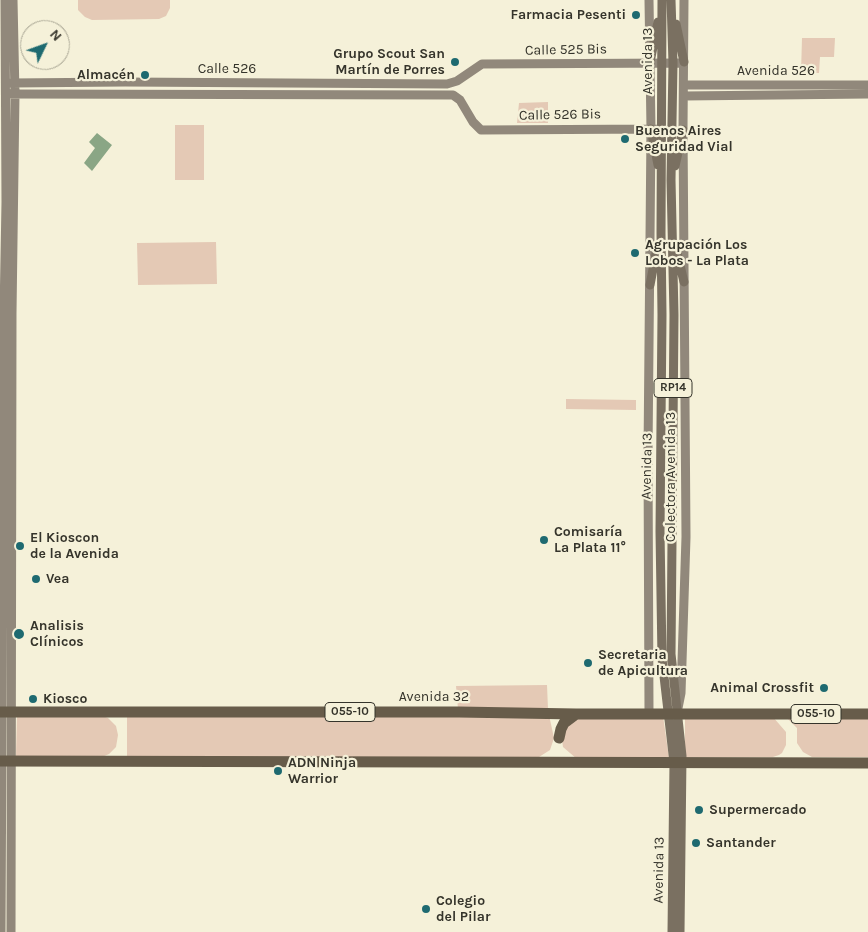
<!DOCTYPE html>
<meta charset="utf-8">
<style>
body{margin:0}
#map{position:relative;width:868px;height:932px;overflow:hidden;background:#f5f1d9;font-family:Karla,sans-serif}
canvas{display:block}
.north{position:absolute;left:20px;top:20px;width:50px;height:50px;box-sizing:border-box;background:#f5f1d9;border:1px solid #a8a593;border-radius:50%;rotate:48deg;font-size:14px;font-weight:700;line-height:20px;text-align:center;color:#35342b}
.north::after{content:'';display:block;margin:auto;width:18px;height:22px;background:#1e6a70;clip-path:polygon(50% 0,100% 100%,50% 72%,0 100%)}
</style>
<div id="map">
<canvas width="868" height="932"></canvas>
<div class="north">N</div>
</div>
<script>
const c = document.querySelector('canvas').getContext('2d');
c.lineJoin = 'round';
function fill(path, color) {
  c.fillStyle = color;
  c.fill(path, 'evenodd');
}
function toPath(rows) {
  const path = new Path2D();
  for (const r of rows) {
    path.moveTo(r[0], r[1]);
    for (let i = 2; i < r.length; i += 2) path.lineTo(r[i], r[i + 1]);
  }
  return path;
}
function strokePath(path, color, width, dash) {
  c.strokeStyle = color;
  c.lineWidth = width;
  c.lineCap = dash ? 'butt' : 'round';
  c.setLineDash(dash || []);
  c.stroke(path);
}
function drawText(font, color, halo, rows, align = 'center') {
  c.font = font + ' Karla,sans-serif';
  c.lineWidth = 4.5;
  c.setLineDash([]);
  c.textBaseline = 'middle';
  c.strokeStyle = halo;
  c.fillStyle = color;
  for (const [text, x, y, turn = 0] of rows) {
    c.save();
    c.translate(x, y);
    c.rotate((+turn || 0) * Math.PI / 180);
    c.textAlign = isNaN(turn) ? turn : align;
    if (halo) c.strokeText(text, 0, 0);
    c.fillText(text, 0, 0);
    c.restore();
  }
}
const green = toPath([
 [78,0,170,0,170,8,166,16,159,19,92,20,85,17,78,10],
 [802,38,835,38,834,57,820,57,819,73,801,73],
 [548,102,548,123,517,123,519,103],
 [175,125,204,125,204,180,175,180],
 [216,242,217,284,138,285,137,243],
 [566,399,636,400,636,410,566,409],
 [547,685,548,709,458,709,456,686],
 [17,715,100,715,108,718,116,726,118,735,116,747,109,754,102,757,16,756],
 [549,715,554,738,550,750,539,757,127,757,127,716],
 [663,716,669,758,577,759,563,747,561,733,576,717],
 [773,717,786,732,786,745,782,753,779,755,773,757,685,757,685,718],
 [786,717,868,717,868,757,812,757,803,752,797,743,797,728]
]);
const water = toPath([
 [97,133,112,145,92,171,84,163,95,148,89,142]
]);
const secondary = toPath([
 [649,0,651,129,648,453,649,713],
 [11,83,125,82,447,84,457,81,482,64,679,63],
 [684,85,868,85],
 [10,94,453,95,460,100,473,122,481,130,655,129],
 [684,96,868,94],
 [678,708,681,693,686,537,683,130,684,0],
 [1,932,4,314,6,202,5,0],
 [11,932,12,313,15,94,13,0]
]);
const primary = toPath([
 [662,0,661,233,662,315,660,531,662,659,674,763,672,932],
 [671,0,673,63,671,180,674,315,671,654,682,756,680,932],
 [676,24,684,62],
 [650,62,658,22],
 [651,129,658,165],
 [675,166,683,130],
 [676,249,684,282],
 [650,285,657,248]
]);
const highway = toPath([
 [0,712,459,712,576,714,868,714],
 [559,738,561,729,564,723,576,714],
 [0,761,868,763]
]);
const markers = [
 [636,15,5,"#1e6a70"],
 [455,62,5,"#1e6a70"],
 [145,75,5,"#1e6a70"],
 [625,139,5,"#1e6a70"],
 [635,253,5,"#1e6a70"],
 [544,540,5,"#1e6a70"],
 [20,546,5,"#1e6a70"],
 [36,579,5,"#1e6a70"],
 [19,634,6,"#1e6a70"],
 [588,663,5,"#1e6a70"],
 [824,688,5,"#1e6a70"],
 [33,699,5,"#1e6a70"],
 [278,771,5,"#1e6a70"],
 [699,810,5,"#1e6a70"],
 [696,843,5,"#1e6a70"],
 [426,909,5,"#1e6a70"]
];
const shields = [
 [673,388,38],
 [350,712,50],
 [816,714,50]
];
const shieldNames = [
 ["RP14",673,388],
 ["055-10",350,712],
 ["055-10",816,714]
];
const poiNames = [
 ["Farmacia Pesenti",626,15,"right"],
 ["Grupo Scout San",445,54,"right"],
 ["Martín de Porres",445,70,"right"],
 ["Almacén",135,75,"right"],
 ["Buenos Aires",635,131],
 ["Seguridad Vial",635,147],
 ["Agrupación Los",645,245],
 ["Lobos - La Plata",645,261],
 ["Comisaría",554,532],
 ["La Plata 11°",554,548],
 ["El Kioscon",30,538],
 ["de la Avenida",30,554],
 ["Vea",46,579],
 ["Analisis",30,626],
 ["Clínicos",30,642],
 ["Secretaria",598,655],
 ["de Apicultura",598,671],
 ["Animal Crossfit",814,688,"right"],
 ["Kiosco",43,699],
 ["ADN Ninja",288,763],
 ["Warrior",288,779],
 ["Supermercado",709,810],
 ["Santander",706,843],
 ["Colegio",436,901],
 ["del Pilar",436,917]
];
const streetNames = [
 ["Calle 525 Bis",566,50,-1],
 ["Avenida 13",648,61,-90],
 ["Calle 526",227,69],
 ["Avenida 526",776,71],
 ["Calle 526 Bis",560,115,-1],
 ["Avenida 13",647,466,-89],
 ["Colectora Avenida 13",671,477,-90],
 ["Avenida 32",434,697],
 ["Avenida 13",659,870,-89]
];
fill(green, '#e4c9b5');
fill(water, '#8aa685');
strokePath(secondary, '#91887b', 9);
strokePath(primary, '#7a7061', 9);
strokePath(highway, '#675c4a', 11);
for (const [x, y, r, color] of markers) {
  const dot = new Path2D();
  dot.arc(x, y, r, 0, 2 * Math.PI);
  c.fillStyle = color;
  c.fill(dot);
  strokePath(dot, '#f5f1d9', 2);
}
for (const [x, y, w] of shields) {
  const box = new Path2D();
  box.roundRect(x - w / 2, y - 9.5, w, 19, 4);
  c.fillStyle = '#f5f1d9';
  c.fill(box);
  strokePath(box, '#35342b', 1);
}
drawText('bold 12px', '#35342b', null, shieldNames);
drawText('bold 14px', '#35342b', '#f5f1d9', poiNames, 'left');
drawText('14px', '#35342b', '#f5f1d9', streetNames);
</script>
